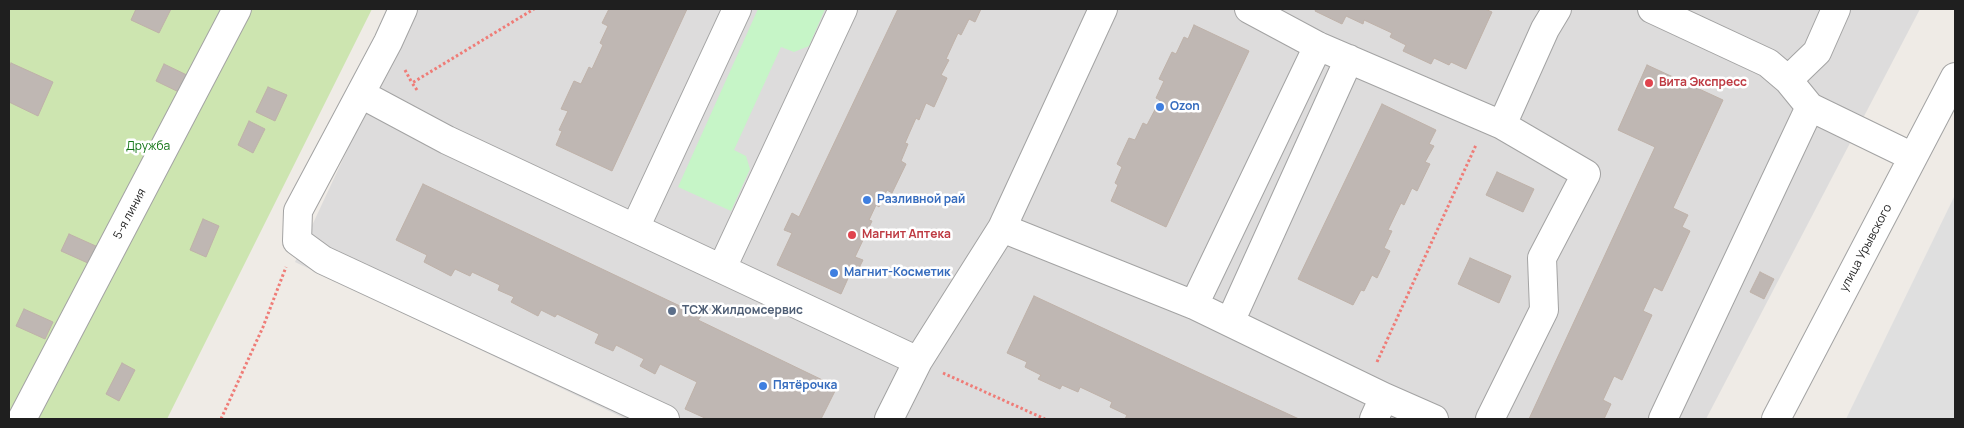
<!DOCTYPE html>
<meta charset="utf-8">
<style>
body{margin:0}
#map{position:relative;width:1964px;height:428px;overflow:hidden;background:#efebe6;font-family:Manrope,sans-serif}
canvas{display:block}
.frame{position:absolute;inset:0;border:10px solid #1f1f1f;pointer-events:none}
</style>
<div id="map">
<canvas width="1964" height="428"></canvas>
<div class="frame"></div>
</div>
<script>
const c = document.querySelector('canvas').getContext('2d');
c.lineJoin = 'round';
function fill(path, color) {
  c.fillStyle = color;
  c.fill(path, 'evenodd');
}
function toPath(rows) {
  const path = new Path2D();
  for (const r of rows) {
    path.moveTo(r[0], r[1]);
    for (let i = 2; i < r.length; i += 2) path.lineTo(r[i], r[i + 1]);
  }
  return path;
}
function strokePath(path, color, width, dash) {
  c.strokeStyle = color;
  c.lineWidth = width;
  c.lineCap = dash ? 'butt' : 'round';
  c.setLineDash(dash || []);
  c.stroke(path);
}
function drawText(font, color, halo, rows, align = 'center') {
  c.font = font + ' Manrope,sans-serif';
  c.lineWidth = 5;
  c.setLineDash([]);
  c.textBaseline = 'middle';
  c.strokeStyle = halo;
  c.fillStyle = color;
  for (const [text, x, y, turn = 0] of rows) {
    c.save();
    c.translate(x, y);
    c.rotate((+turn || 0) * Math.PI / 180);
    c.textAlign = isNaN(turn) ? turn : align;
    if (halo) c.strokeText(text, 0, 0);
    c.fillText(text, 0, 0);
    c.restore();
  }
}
const residential = toPath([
 [413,9,1920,9,1706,419,626,419,295,262]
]);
const grass = toPath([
 [9,9,372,9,167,419,9,419]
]);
const park = toPath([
 [758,9,825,9,809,46,794,52,781,47,734,150,746,156,750,169,731,211,678,187]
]);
const parking = toPath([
 [1955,195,1955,419,1846,419]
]);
const building = toPath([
 [136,9,171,9,159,33,131,20,136,9],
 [609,9,687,9,612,171,556,145,562,131,559,130,568,111,561,109,574,81,581,84,589,67,592,69,603,45,600,43,608,26,602,23,609,9],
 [898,9,981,9,975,22,969,19,961,35,958,33,946,59,949,60,941,75,947,78,934,107,926,103,919,120,916,118,905,143,908,144,901,161,906,164,892,193,887,190,879,207,876,205,869,220,872,221,855,257,863,260,855,276,850,274,841,294,777,265,792,233,784,230,792,213,799,217,898,9],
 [1316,9,1485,9,1492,12,1466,69,1451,62,1449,65,1434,58,1431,64,1403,51,1406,45,1390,37,1392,33,1364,20,1363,24,1346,16,1342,24,1315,11,1316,9],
 [1194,25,1249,51,1166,227,1111,201,1118,185,1115,183,1122,167,1117,164,1129,138,1135,140,1143,123,1147,125,1160,100,1156,98,1164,81,1159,79,1172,52,1176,54,1184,37,1188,39,1194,25],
 [11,63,53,82,38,116,9,102,9,69,11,63],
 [164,64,193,78,185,95,156,81,164,64],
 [1647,65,1723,100,1673,208,1688,215,1682,227,1690,231,1662,291,1654,287,1643,311,1652,315,1622,380,1614,376,1603,400,1611,404,1604,419,1529,419,1655,147,1618,130,1647,65],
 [268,87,287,95,275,121,256,112,268,87],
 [1382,104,1436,130,1429,144,1434,146,1425,162,1430,164,1417,191,1412,188,1404,205,1401,203,1388,230,1392,231,1384,248,1390,251,1377,278,1372,275,1364,291,1361,290,1353,305,1298,279,1382,104],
 [249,121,265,129,253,153,238,145,249,121],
 [1497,172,1534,189,1523,212,1486,195,1497,172],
 [423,184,701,316,698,320,837,387,821,419,707,419,685,409,697,382,660,364,655,374,640,366,644,359,616,345,613,351,595,343,599,334,557,314,555,317,541,310,538,316,511,302,514,297,498,290,500,285,472,272,470,276,455,269,451,276,424,262,427,255,396,240,423,184],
 [203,219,219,226,206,257,190,250,203,219],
 [69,234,98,247,90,264,61,251,69,234],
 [1470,258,1511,276,1499,303,1458,284,1470,258],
 [1760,272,1774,279,1764,299,1750,292,1760,272],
 [1034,296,1249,396,1299,419,1125,419,1127,415,1110,407,1112,402,1080,387,1078,392,1062,385,1060,389,1038,379,1041,375,1025,367,1027,362,1007,353,1034,296],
 [24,309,53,322,45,339,16,326,24,309],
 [122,363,135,370,119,401,106,394,122,363]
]);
const path = toPath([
 [405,70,412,83],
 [417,90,412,83,534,9],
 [1377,362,1476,145],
 [943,373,1045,419],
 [221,419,263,327,286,267]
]);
const minor = toPath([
 [403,9,388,42,298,211,297,241,323,260,665,419],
 [1249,9,1318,46,1502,125,1545,29,1557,9],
 [1652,9,1768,63,1788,80,1810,107,1913,157],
 [1788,80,1817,52,1836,9],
 [361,94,447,140,918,361],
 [635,228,737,9],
 [1002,228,1194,305,1384,397,1374,419],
 [722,268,843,9],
 [1194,305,1318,46],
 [1230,322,1349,59],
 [1384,397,1434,419],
 [22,419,237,9],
 [889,419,918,361,1002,228,1103,9],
 [1490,419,1544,310,1542,258,1586,174,1502,125],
 [1663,419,1810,107],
 [1776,419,1955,77]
]);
const markers = [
 [1649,83,5,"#e0444e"],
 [1160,107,5,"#3f7fe0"],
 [867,200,5,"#3f7fe0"],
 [852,235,5,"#e0444e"],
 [834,273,5,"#3f7fe0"],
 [672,311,5,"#5c6f8a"],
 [763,386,5,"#3f7fe0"]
];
const healthNames = [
 ["Вита Экспресс",1659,83],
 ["Магнит Аптека",862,235]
];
const shopNames = [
 ["Ozon",1170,107],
 ["Разливной рай",877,200],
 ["Магнит-Косметик",844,273],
 ["Пятёрочка",773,386]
];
const parkNames = [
 ["Дружба",148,147]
];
const streetNames = [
 ["5-я линия",130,214,-62],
 ["улица Урывского",1866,248,-62]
];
const serviceNames = [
 ["ТСЖ Жилдомсервис",682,311]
];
fill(residential, '#dddcdc');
fill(grass, '#cde5b0');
fill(park, '#c6f5c7');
fill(parking, '#dfdfdf');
fill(building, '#bfb7b3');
strokePath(building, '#bfb2a9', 1);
strokePath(minor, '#a3a3a3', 30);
strokePath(path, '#ef7c77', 3, [2.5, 2.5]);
strokePath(minor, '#fff', 28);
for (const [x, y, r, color] of markers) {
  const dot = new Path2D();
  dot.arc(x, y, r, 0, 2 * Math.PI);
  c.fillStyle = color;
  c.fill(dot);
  strokePath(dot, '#fff', 2);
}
drawText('bold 12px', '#be3a42', '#fff', healthNames, 'left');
drawText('bold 12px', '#366cbe', '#fff', shopNames, 'left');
drawText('12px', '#147516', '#fff', parkNames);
drawText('12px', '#1f1f1f', '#fff', streetNames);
drawText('bold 12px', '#4e5e75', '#fff', serviceNames, 'left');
</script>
